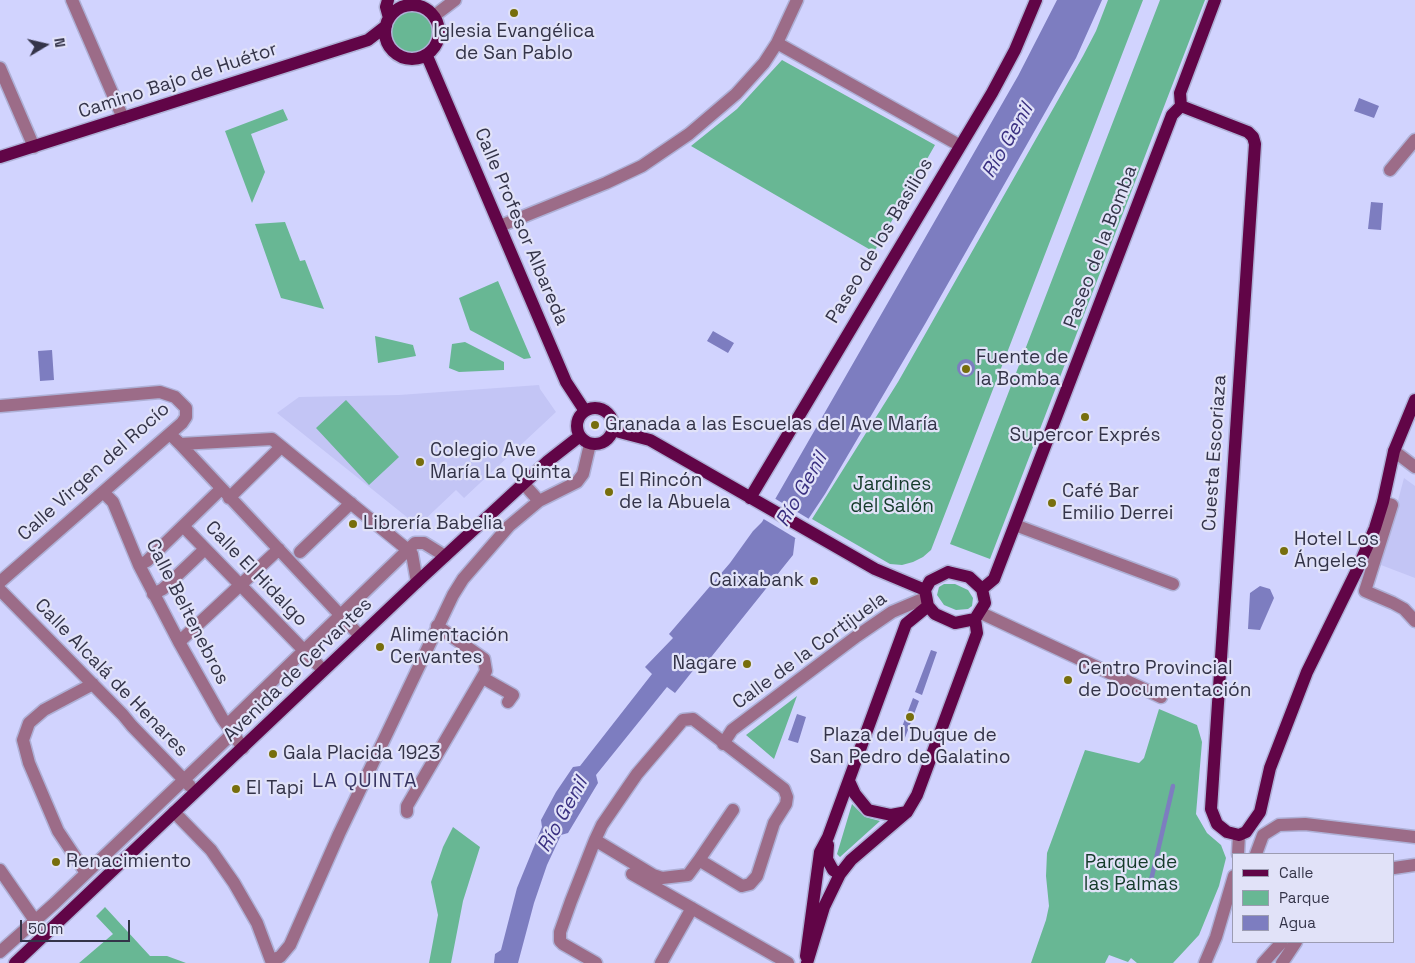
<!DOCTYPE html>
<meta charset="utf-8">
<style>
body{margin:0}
#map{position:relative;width:1415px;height:963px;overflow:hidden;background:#d1d3fe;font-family:"Space Grotesk",sans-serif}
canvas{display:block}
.legend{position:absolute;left:1232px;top:853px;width:162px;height:90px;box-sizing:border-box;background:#e1e2f8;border:1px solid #9c9cb2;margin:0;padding:6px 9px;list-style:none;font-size:15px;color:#343449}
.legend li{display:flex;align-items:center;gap:10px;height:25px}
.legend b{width:25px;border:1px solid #9c9cb2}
.north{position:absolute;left:20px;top:20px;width:50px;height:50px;-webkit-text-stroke:4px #e1e2f8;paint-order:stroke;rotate:81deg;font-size:14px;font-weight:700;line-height:20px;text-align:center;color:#343449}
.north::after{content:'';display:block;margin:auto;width:18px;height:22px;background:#343449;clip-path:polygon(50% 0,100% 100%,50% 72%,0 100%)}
.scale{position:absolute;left:20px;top:920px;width:110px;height:22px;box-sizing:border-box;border:2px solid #343449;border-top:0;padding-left:6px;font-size:15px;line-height:18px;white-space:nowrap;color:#343449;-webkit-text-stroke:4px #e1e2f8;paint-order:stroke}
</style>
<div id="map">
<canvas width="1415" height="963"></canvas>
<ul class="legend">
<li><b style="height:6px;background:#610547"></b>Calle</li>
<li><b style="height:14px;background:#68b794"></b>Parque</li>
<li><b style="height:14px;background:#7d7dc0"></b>Agua</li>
</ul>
<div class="north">N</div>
<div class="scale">50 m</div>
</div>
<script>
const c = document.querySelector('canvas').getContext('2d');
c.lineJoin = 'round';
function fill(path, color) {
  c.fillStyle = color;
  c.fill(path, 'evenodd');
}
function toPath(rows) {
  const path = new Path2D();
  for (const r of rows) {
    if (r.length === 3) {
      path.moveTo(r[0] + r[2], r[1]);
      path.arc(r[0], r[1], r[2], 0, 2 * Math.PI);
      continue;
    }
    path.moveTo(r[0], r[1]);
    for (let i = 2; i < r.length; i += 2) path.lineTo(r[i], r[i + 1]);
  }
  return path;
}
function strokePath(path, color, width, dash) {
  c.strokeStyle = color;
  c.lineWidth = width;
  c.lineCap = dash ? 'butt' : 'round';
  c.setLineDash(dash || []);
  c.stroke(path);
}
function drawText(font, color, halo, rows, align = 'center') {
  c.font = font + ' "Space Grotesk",sans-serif';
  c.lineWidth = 4.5;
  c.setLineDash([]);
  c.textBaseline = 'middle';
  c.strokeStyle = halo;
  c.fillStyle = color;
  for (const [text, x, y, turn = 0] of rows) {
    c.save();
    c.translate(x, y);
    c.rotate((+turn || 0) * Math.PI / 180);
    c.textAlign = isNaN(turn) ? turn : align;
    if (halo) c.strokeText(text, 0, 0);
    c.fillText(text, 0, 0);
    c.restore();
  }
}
const built = toPath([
 [539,385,540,389,556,412,464,498,456,490,418,526,277,413,299,397,399,395],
 [1404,478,1415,486,1415,578,1381,565]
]);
const green = toPath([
 [1108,0,1143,0,931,550,923,557,913,562,902,565,890,564,812,519,898,382,1083,56,1096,31],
 [1160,0,1205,0,990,559,950,544],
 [412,32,21],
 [782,60,935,145,874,252,691,146,737,109],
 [283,109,288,120,251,134,265,172,252,203,225,131],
 [285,222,300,261,305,260,324,309,281,298,255,224],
 [498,281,531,358,524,359,470,330,459,298],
 [375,336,413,345,416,356,378,363],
 [465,342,504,362,504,370,459,372,449,368,452,344],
 [346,400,399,457,369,485,316,428],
 [944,584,955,584,968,590,973,598,972,606,968,609,956,610,944,605,937,595,939,587],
 [797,696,774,759,746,735],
 [1159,709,1197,725,1202,742,1196,814,1207,833,1221,845,1226,858,1219,886,1199,935,1173,963,1137,963,1131,958,1128,962,1109,955,1105,963,1031,963,1046,920,1049,906,1046,876,1047,853,1085,750,1139,763,1144,758],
 [852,804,865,817,880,821,840,857,837,854],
 [453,827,480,847,463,901,451,963,429,963,438,915,431,882,443,847],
 [105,907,150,956,167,956,186,963,79,963,113,934,96,916]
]);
const water = toPath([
 [1057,0,1102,0,1076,58,925,324,825,494,795,539,793,555,704,666,699,663,675,693,667,687,596,775,598,783,568,833,561,835,547,865,534,903,518,963,494,963,495,954,501,950,517,888,542,827,541,820,556,792,573,767,580,766,652,674,645,667,673,638,669,634,730,563,753,531,762,522,1018,76],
 [1359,98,1379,106,1374,118,1354,111],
 [1371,202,1383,203,1381,230,1368,229],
 [713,331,734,343,728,353,707,341],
 [52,350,54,380,40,381,38,351],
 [966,368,9],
 [1260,586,1270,589,1274,598,1260,630,1248,629,1250,593],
 [931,650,937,652,922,695,915,692],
 [913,698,919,701,903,743,897,740],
 [797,714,806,717,798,743,788,740]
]);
const pier = toPath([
 [774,498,809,519,797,539,762,518]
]);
const stream = toPath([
 [1149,889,1173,786]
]);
const minor = toPath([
 [72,0,123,118],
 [434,16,455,0],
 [777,43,959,145],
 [0,68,34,147],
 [1390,170,1415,140],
 [500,226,606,183,642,166,689,134,736,94,764,63,777,43,797,0],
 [0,406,160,392,175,397,186,408,186,417,182,423,0,582],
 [170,434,180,444,272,439,408,550,412,554,417,582],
 [180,444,360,636],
 [1394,451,1415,467],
 [523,483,539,501],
 [103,492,113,502,139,565,179,642,222,718,243,748],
 [229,498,281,447],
 [1383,502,1392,505,1365,591,1393,603,1404,609,1415,621],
 [1015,525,1173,584],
 [183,526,323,670],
 [300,552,351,503],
 [139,565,147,561,221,489],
 [0,590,123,715,132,726,190,786],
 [153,594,163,589,205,549],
 [981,613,1161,697],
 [179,642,279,549],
 [483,678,513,695,508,702],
 [227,725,415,543,424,543,445,556],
 [723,744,732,730,857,636,892,612,925,598],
 [174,812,211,850,234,883,257,923,272,963],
 [407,812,407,806,486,671,484,659,437,626],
 [595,840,653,875,662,878,688,875,699,860,742,886,750,884,757,876,774,823,786,804,787,797,784,789,693,719,683,720,637,774,602,825,595,840,571,901,560,932,560,941,563,944,596,963],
 [1238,854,1239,835],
 [1256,854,1263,835,1279,825,1305,824,1415,837],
 [699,860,733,810],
 [1394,868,1415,865],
 [0,870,45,935],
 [86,873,58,831,29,763,23,740,29,723,44,710,93,684],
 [632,874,788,963],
 [0,952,55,903,233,733],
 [271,960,280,957,290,945,339,834,453,595,463,579,509,526,539,501,577,482,583,474,590,444],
 [661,963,692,908],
 [1205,963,1216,937,1234,876],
 [1263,963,1282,942],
 [1282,963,1296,942]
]);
const major = toPath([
 [388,0,386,7,389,18],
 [412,32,27],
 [427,56,566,382,585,411],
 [1181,106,1248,132,1253,137,1255,144,1211,809,1217,824,1227,832,1239,835,1246,832,1260,812,1270,768,1307,672,1358,568,1375,528,1383,502,1394,451,1415,400],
 [1181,106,1180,93,1215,0],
 [0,157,368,40,386,26],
 [595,426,18],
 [612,430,650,440,875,569,925,590],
 [750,498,992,93,1015,50,1036,0],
 [948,572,969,577,982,589,985,603,975,619,955,623,935,614,928,606,925,590,930,581,948,572],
 [982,589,994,579,1172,115,1181,106],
 [849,781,855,794,868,810,891,815,907,812],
 [828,845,827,859,833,870,840,874],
 [806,956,820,852,828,837,906,624,928,606],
 [15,963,417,582,548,461,580,436],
 [807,963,824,907,840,874,851,860,907,812,917,795,977,633,975,619]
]);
const markers = [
 [514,13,5,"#776e0c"],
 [966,369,5,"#776e0c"],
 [1085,417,5,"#776e0c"],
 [595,425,5,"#776e0c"],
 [420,462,5,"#776e0c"],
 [609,492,5,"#776e0c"],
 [1052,503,5,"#776e0c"],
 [353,524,5,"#776e0c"],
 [1284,551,5,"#776e0c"],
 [814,581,5,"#776e0c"],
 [380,647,5,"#776e0c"],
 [747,664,5,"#776e0c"],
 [1068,680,5,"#776e0c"],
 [910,717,5,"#776e0c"],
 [273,754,5,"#776e0c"],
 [236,789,5,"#776e0c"],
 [56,862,5,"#776e0c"]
];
const poiNames = [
 ["Iglesia Evangélica",514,32,"center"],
 ["de San Pablo",514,54,"center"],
 ["Fuente de",976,358],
 ["la Bomba",976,380],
 ["Granada a las Escuelas del Ave María",605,425],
 ["Supercor Exprés",1085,436,"center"],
 ["Colegio Ave",430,451],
 ["María La Quinta",430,473],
 ["El Rincón",619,481],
 ["de la Abuela",619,503],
 ["Café Bar",1062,492],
 ["Emilio Derrei",1062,514],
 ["Librería Babelia",363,524],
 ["Hotel Los",1294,540],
 ["Ángeles",1294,562],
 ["Caixabank",804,581,"right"],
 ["Alimentación",390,636],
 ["Cervantes",390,658],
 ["Nagare",737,664,"right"],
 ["Centro Provincial",1078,669],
 ["de Documentación",1078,691],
 ["Plaza del Duque de",910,736,"center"],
 ["San Pedro de Galatino",910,758,"center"],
 ["Gala Placida 1923",283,754],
 ["El Tapi",246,789],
 ["Renacimiento",66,862]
];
const streetNames = [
 ["Camino Bajo de Huétor",178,81,-18],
 ["Calle Profesor Albareda",521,227,67],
 ["Paseo de los Basilios",880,241,-59],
 ["Paseo de la Bomba",1101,247,-69],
 ["Cuesta Escoriaza",1215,453,-86],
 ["Calle Virgen del Rocío",94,472,-42],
 ["Calle El Hidalgo",256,574,46],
 ["Calle Beltenebros",187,612,63],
 ["Calle de la Cortijuela",810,651,-36],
 ["Avenida de Cervantes",298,670,-44],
 ["Calle Alcalá de Henares",111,678,46]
];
const parkNames = [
 ["Jardines",892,485],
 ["del Salón",892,507],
 ["Parque de",1131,863],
 ["las Palmas",1131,885]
];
const waterNames = [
 ["Río Genil",1008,141,-60],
 ["Río Genil",802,490,-60],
 ["Río Genil",563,815,-61]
];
const neighbourhoodNames = [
 ["LA QUINTA",365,782]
];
fill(built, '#c3c5f5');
fill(green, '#68b794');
fill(water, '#7d7dc0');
fill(pier, '#d1d3fe');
strokePath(stream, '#7d7dc0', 4.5);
strokePath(minor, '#aeb0d6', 15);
strokePath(major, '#aeb0d6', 15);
strokePath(minor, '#9c6c88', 12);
strokePath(major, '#610547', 12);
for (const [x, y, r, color] of markers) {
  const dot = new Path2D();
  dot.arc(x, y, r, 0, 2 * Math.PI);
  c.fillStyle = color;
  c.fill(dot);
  strokePath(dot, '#e1e2f8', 2);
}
drawText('19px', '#343449', '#e1e2f8', poiNames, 'left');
drawText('19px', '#343449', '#e1e2f8', streetNames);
drawText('19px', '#153b2b', '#e1e2f8', parkNames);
drawText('italic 20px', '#3b3182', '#e1e2f8', waterNames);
c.letterSpacing = '1px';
drawText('20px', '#383662', '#e1e2f8', neighbourhoodNames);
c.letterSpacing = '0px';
</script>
